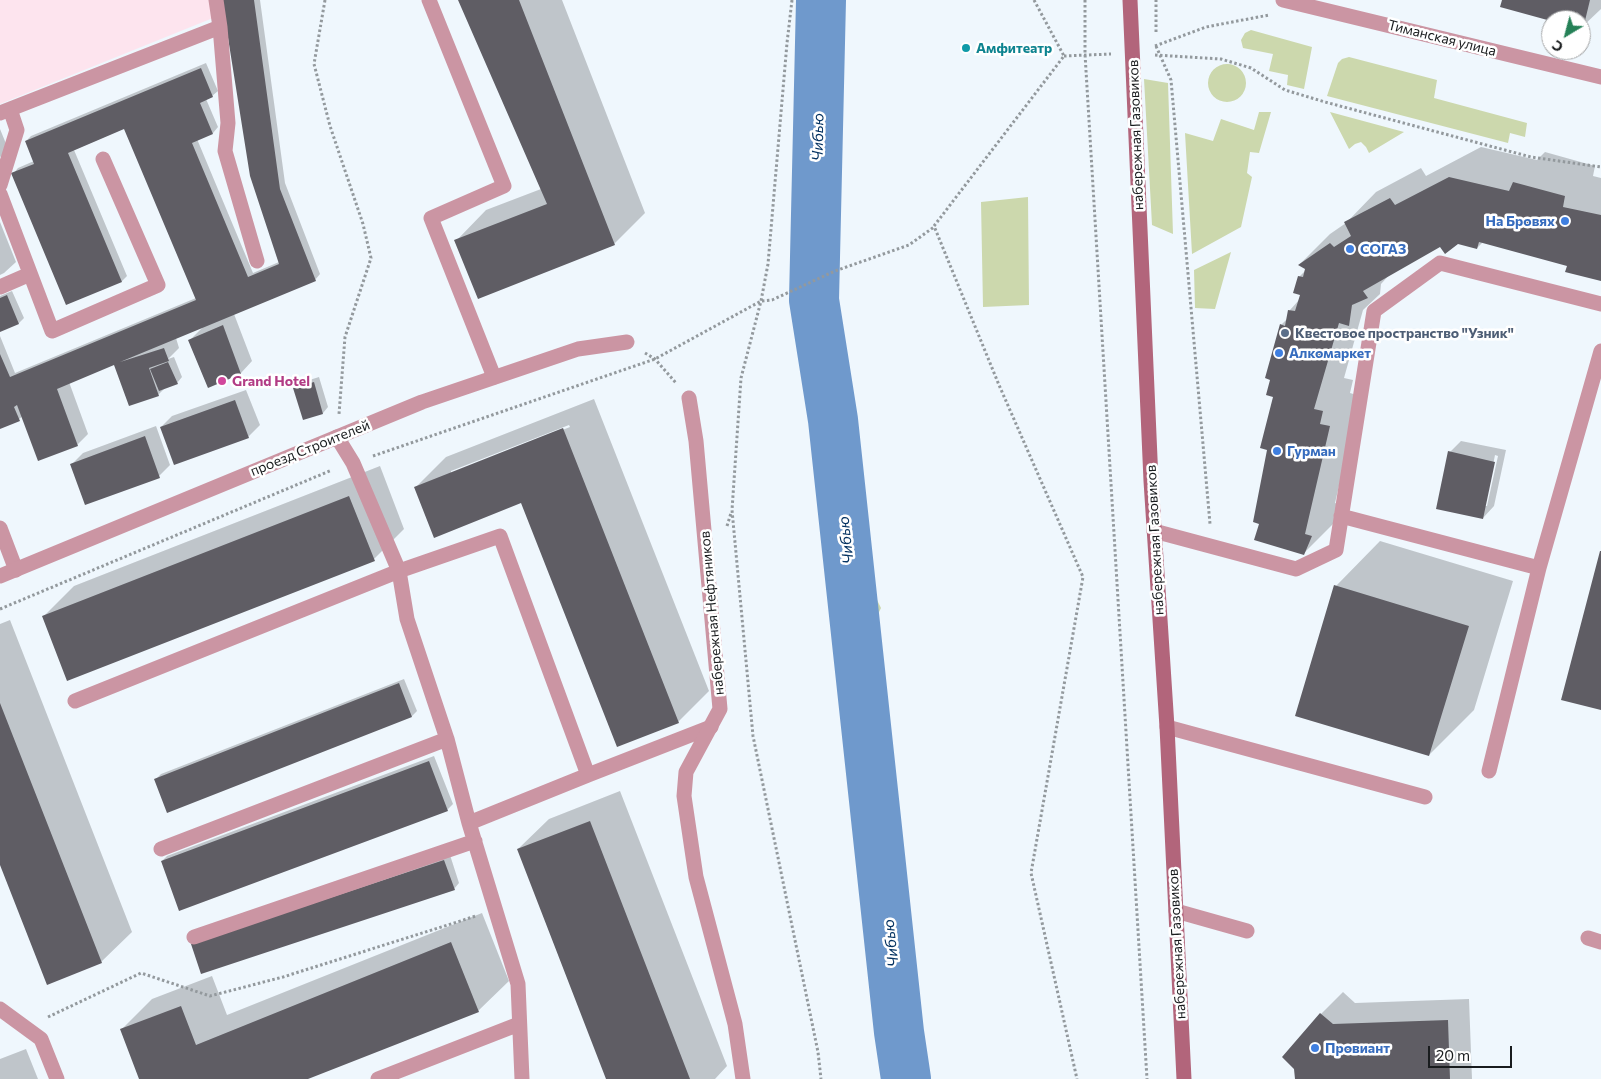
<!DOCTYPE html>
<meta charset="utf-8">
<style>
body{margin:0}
#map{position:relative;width:1601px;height:1079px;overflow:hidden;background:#eff7fd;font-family:Commissioner,sans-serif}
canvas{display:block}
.north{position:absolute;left:1541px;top:10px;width:50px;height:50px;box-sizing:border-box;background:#fff;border:1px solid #a3a4a5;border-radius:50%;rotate:217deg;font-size:14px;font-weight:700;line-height:20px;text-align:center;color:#191c1e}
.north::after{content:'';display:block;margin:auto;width:18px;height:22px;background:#258157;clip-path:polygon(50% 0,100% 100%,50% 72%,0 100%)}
.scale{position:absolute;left:1428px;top:1046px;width:84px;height:22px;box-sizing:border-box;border:2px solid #191c1e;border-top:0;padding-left:6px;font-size:15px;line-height:18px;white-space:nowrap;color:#191c1e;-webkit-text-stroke:4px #fff;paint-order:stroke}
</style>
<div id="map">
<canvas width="1601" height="1079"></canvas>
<div class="north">С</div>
<div class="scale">20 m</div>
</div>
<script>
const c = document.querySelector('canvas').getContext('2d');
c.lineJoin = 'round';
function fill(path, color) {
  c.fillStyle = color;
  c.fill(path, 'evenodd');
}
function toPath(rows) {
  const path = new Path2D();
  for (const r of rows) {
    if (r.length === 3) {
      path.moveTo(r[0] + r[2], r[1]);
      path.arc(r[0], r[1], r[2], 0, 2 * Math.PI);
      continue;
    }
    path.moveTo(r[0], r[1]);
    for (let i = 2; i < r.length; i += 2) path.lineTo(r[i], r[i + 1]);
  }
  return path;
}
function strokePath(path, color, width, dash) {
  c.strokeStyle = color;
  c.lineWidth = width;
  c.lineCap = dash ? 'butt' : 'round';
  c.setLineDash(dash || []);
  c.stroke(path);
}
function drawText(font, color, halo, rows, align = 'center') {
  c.font = font + ' Commissioner,sans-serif';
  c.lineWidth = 5;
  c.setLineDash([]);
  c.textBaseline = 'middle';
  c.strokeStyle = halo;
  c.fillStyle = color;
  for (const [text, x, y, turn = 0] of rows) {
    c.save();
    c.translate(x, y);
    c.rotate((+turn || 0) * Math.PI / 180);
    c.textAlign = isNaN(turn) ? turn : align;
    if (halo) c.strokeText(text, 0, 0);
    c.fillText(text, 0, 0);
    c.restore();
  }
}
const education = toPath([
 [0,0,209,0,213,18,0,104]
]);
const green = toPath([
 [1251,30,1312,47,1304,89,1287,85,1288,75,1269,71,1273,54,1243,48,1241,40,1245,33],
 [1349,57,1437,80,1434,98,1527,123,1525,137,1510,133,1508,143,1327,96,1338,63,1342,59],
 [1227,83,19],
 [1144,79,1168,83,1173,234,1152,225],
 [1259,112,1271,112,1259,153,1250,152,1247,173,1252,177,1241,227,1192,254,1185,133,1213,141,1221,119,1254,130],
 [1330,112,1404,132,1369,153,1366,147,1361,142,1355,144,1349,149],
 [1028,197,1029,305,983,307,981,202],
 [1231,252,1215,309,1195,308,1194,270],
 [862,570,881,608,869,632,855,602]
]);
const shadow = toPath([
 [225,0,260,0,285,183,320,274,315,280,234,314,252,361,241,373,208,387,189,341,204,326,176,338,179,348,168,359,174,357,182,377,177,383,166,387,158,395,129,405,120,361,69,382,88,434,77,445,23,416,19,419,0,427,0,336,15,373,196,298,125,128,74,150,127,276,122,281,67,304,13,174,18,168,34,161,26,141,31,136,206,63,218,91,212,96,206,99,218,127,213,133,197,139,253,273,279,262],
 [459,0,562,0,645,213,614,244,456,241,486,210,541,189],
 [1504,0,1601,0,1601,9,1582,27,1581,20],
 [0,129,9,151,0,157],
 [1481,147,1537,160,1545,152,1595,166,1593,176,1601,178,1601,279,1569,265,1483,242,1477,248,1458,243,1440,245,1391,273,1381,284,1380,294,1363,310,1344,378,1353,380,1350,393,1360,396,1335,503,1341,505,1334,523,1304,553,1261,523,1275,396,1281,325,1288,318,1290,310,1299,300,1301,294,1299,277,1307,269,1300,264,1330,234,1346,223,1376,192,1421,168,1426,176],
 [0,222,16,262,4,273,0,275],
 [12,291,24,318,19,323,0,331,0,296],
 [319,377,328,407,323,413,304,418,295,388,300,383],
 [246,390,260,425,248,437,161,427,172,416],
 [594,399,709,691,678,722,522,502,416,487,446,457],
 [569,425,570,427,451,474,451,471],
 [156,426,170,465,159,476,72,464,83,453],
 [1461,441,1506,450,1494,506,1483,518,1450,452],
 [1495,455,1498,456,1487,506,1485,506],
 [380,466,404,529,374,559,43,617,74,586],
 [1380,541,1513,581,1474,710,1429,755,1336,586],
 [10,620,132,932,101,962,0,862,0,624],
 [404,679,417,711,412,716,155,780,161,774],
 [434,756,453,804,447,810,162,861,167,856],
 [620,791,727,1066,715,1079,607,1079,518,849,549,819],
 [450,855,459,883,454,889,192,944],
 [482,913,509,981,478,1011,304,1079,140,1079,121,1030,152,999,212,976,227,1015],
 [1343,992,1355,1003,1469,999,1472,1079,1296,1079,1295,1069,1284,1057,1321,1014],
 [26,1049,38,1079,0,1079,0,1059]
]);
const river = toPath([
 [821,0,814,300,833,420,899,1032,906,1079]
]);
const building = toPath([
 [222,0,254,0,280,189,316,281,120,362,164,348,169,361,149,368,159,396,129,406,114,365,57,389,78,446,38,461,17,405,14,407,20,421,0,429,0,354,10,377,196,300,124,129,68,153,122,282,66,305,11,173,34,164,25,141,201,68,213,97,200,103,213,134,192,143,248,277,279,264,250,176],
 [458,0,519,0,615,245,478,299,454,240,547,204],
 [1502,0,1590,0,1583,29,1581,28,1581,20,1551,21,1500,7],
 [1449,177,1509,191,1513,182,1565,196,1563,207,1601,215,1601,281,1565,272,1567,266,1479,242,1477,249,1458,244,1445,254,1440,247,1363,291,1368,298,1352,305,1349,326,1339,323,1314,409,1323,411,1320,424,1330,426,1305,534,1312,536,1304,555,1254,540,1259,524,1253,522,1267,450,1260,448,1273,397,1266,395,1270,380,1265,378,1280,324,1285,326,1288,310,1295,311,1300,295,1293,293,1298,276,1303,277,1305,269,1298,265,1330,243,1334,247,1351,236,1344,222,1390,198,1395,205],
 [7,295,19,324,0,332,0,298],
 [223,325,241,374,208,388,188,340],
 [168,362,178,384,159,391,150,369],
 [314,382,323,414,303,420,293,388],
 [235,400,249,438,174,465,160,427],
 [563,428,679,723,617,747,521,503,434,538,414,487],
 [145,436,160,478,85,505,70,464],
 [1448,451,1495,462,1483,519,1436,509],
 [349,496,375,561,67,681,42,616],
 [1600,551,1601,551,1601,710,1561,700],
 [1334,585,1469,626,1429,756,1295,716],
 [399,683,412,717,167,813,154,779],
 [0,703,102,963,47,985,0,865],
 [429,761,448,811,179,911,161,861],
 [590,821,690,1079,606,1079,517,849],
 [444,860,455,890,201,974,191,944],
 [451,942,479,1012,308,1079,139,1079,120,1029,181,1006,196,1045],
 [1320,1013,1333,1024,1448,1020,1450,1079,1295,1079,1294,1069,1282,1057]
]);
const path = toPath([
 [325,0,314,64,330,126,363,224,371,258,345,337,339,414],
 [792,0,787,43,768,264,761,301,741,378,732,510,753,736,818,1052,821,1079],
 [1034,0,1064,56,934,226,999,385,1083,577,1031,873,1077,1079],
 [1085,0,1085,54,1147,1079],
 [1156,32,1156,0],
 [1155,46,1206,27,1269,15],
 [1156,46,1171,80,1210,524],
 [1155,55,1221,59,1251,68,1285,90,1325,102,1531,157,1601,167],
 [1064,56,1111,54],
 [645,353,655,359,676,383],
 [373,456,655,359,761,301,772,300,835,271,909,245,934,227],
 [727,526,731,513],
 [0,609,332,470],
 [48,1017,141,973,210,996,283,977,476,916]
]);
const lane = toPath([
 [216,0,220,27,228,123,225,151,257,261],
 [429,0,504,186,431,218,494,377],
 [0,113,220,27],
 [0,185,17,130,10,109],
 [0,194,52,331,158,285,103,159],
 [0,287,30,274],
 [337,437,353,463,399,571,407,619,447,739,469,823,518,984,522,1079],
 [1341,516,1539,568],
 [0,528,16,570],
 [1154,531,1296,569,1336,550,1374,311,1440,263,1601,304],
 [75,701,399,571,500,536,588,775,469,823],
 [1167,727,1425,797],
 [1489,771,1539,568,1601,351],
 [588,775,711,727],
 [161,849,447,739],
 [1176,911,1247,931],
 [194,937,475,841],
 [1588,938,1601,942],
 [0,1009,41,1039,57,1079],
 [378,1079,519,1024]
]);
const street = toPath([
 [1283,0,1601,77],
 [689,398,696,441,720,709,686,772,684,796,696,877,735,1024,743,1079],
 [0,576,422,402,578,349,627,342]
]);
const secondary = toPath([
 [1130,0,1151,481,1167,727,1184,1079]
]);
const markers = [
 [966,48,5,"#0f9aa8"],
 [1565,221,5,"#3f7fe0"],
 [1350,249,5,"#3f7fe0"],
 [1285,333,5,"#5c6f8a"],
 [1279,353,5,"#3f7fe0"],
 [222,381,5,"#d1479c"],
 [1277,451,5,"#3f7fe0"],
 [1315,1048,5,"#3f7fe0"]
];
const streetNames = [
 ["Тиманская улица",1442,38,14],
 ["набережная Газовиков",1136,135,-92],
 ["проезд Строителей",310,448,-22],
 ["набережная Газовиков",1155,540,-93],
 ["набережная Нефтяников",712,613,-95],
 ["набережная Газовиков",1177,944,-93]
];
const cultureNames = [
 ["Амфитеатр",976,48]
];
const shopNames = [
 ["На Бровях",1555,221,"right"],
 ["СОГАЗ",1360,249],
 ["Алкомаркет",1289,353],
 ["Гурман",1287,451],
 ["Провиант",1325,1048]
];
const serviceNames = [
 ["Квестовое пространство \"Узник\"",1295,333]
];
const hotelNames = [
 ["Grand Hotel",232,381]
];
const waterNames = [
 ["Чибью",818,137,-89],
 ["Чибью",846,540,-96],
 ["Чибью",891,943,-96]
];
fill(education, '#fde4ee');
fill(green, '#ccd8ad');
fill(shadow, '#0003');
strokePath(river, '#6f99cc', 50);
fill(building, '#5f5d64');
strokePath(path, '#93999d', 3, [2.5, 2.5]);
strokePath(lane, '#cb95a3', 15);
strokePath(street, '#cb95a3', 15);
strokePath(secondary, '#b2657b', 15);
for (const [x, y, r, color] of markers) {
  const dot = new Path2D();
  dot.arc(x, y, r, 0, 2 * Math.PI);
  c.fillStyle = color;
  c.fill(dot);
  strokePath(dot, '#fff', 2);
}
drawText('14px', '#191c1e', '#fff', streetNames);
drawText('bold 14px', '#0d838f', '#fff', cultureNames, 'left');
drawText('bold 14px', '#366cbe', '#fff', shopNames, 'left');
drawText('bold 14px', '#4e5e75', '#fff', serviceNames, 'left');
drawText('bold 14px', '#b23c85', '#fff', hotelNames, 'left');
drawText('italic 15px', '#053362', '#fff', waterNames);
</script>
